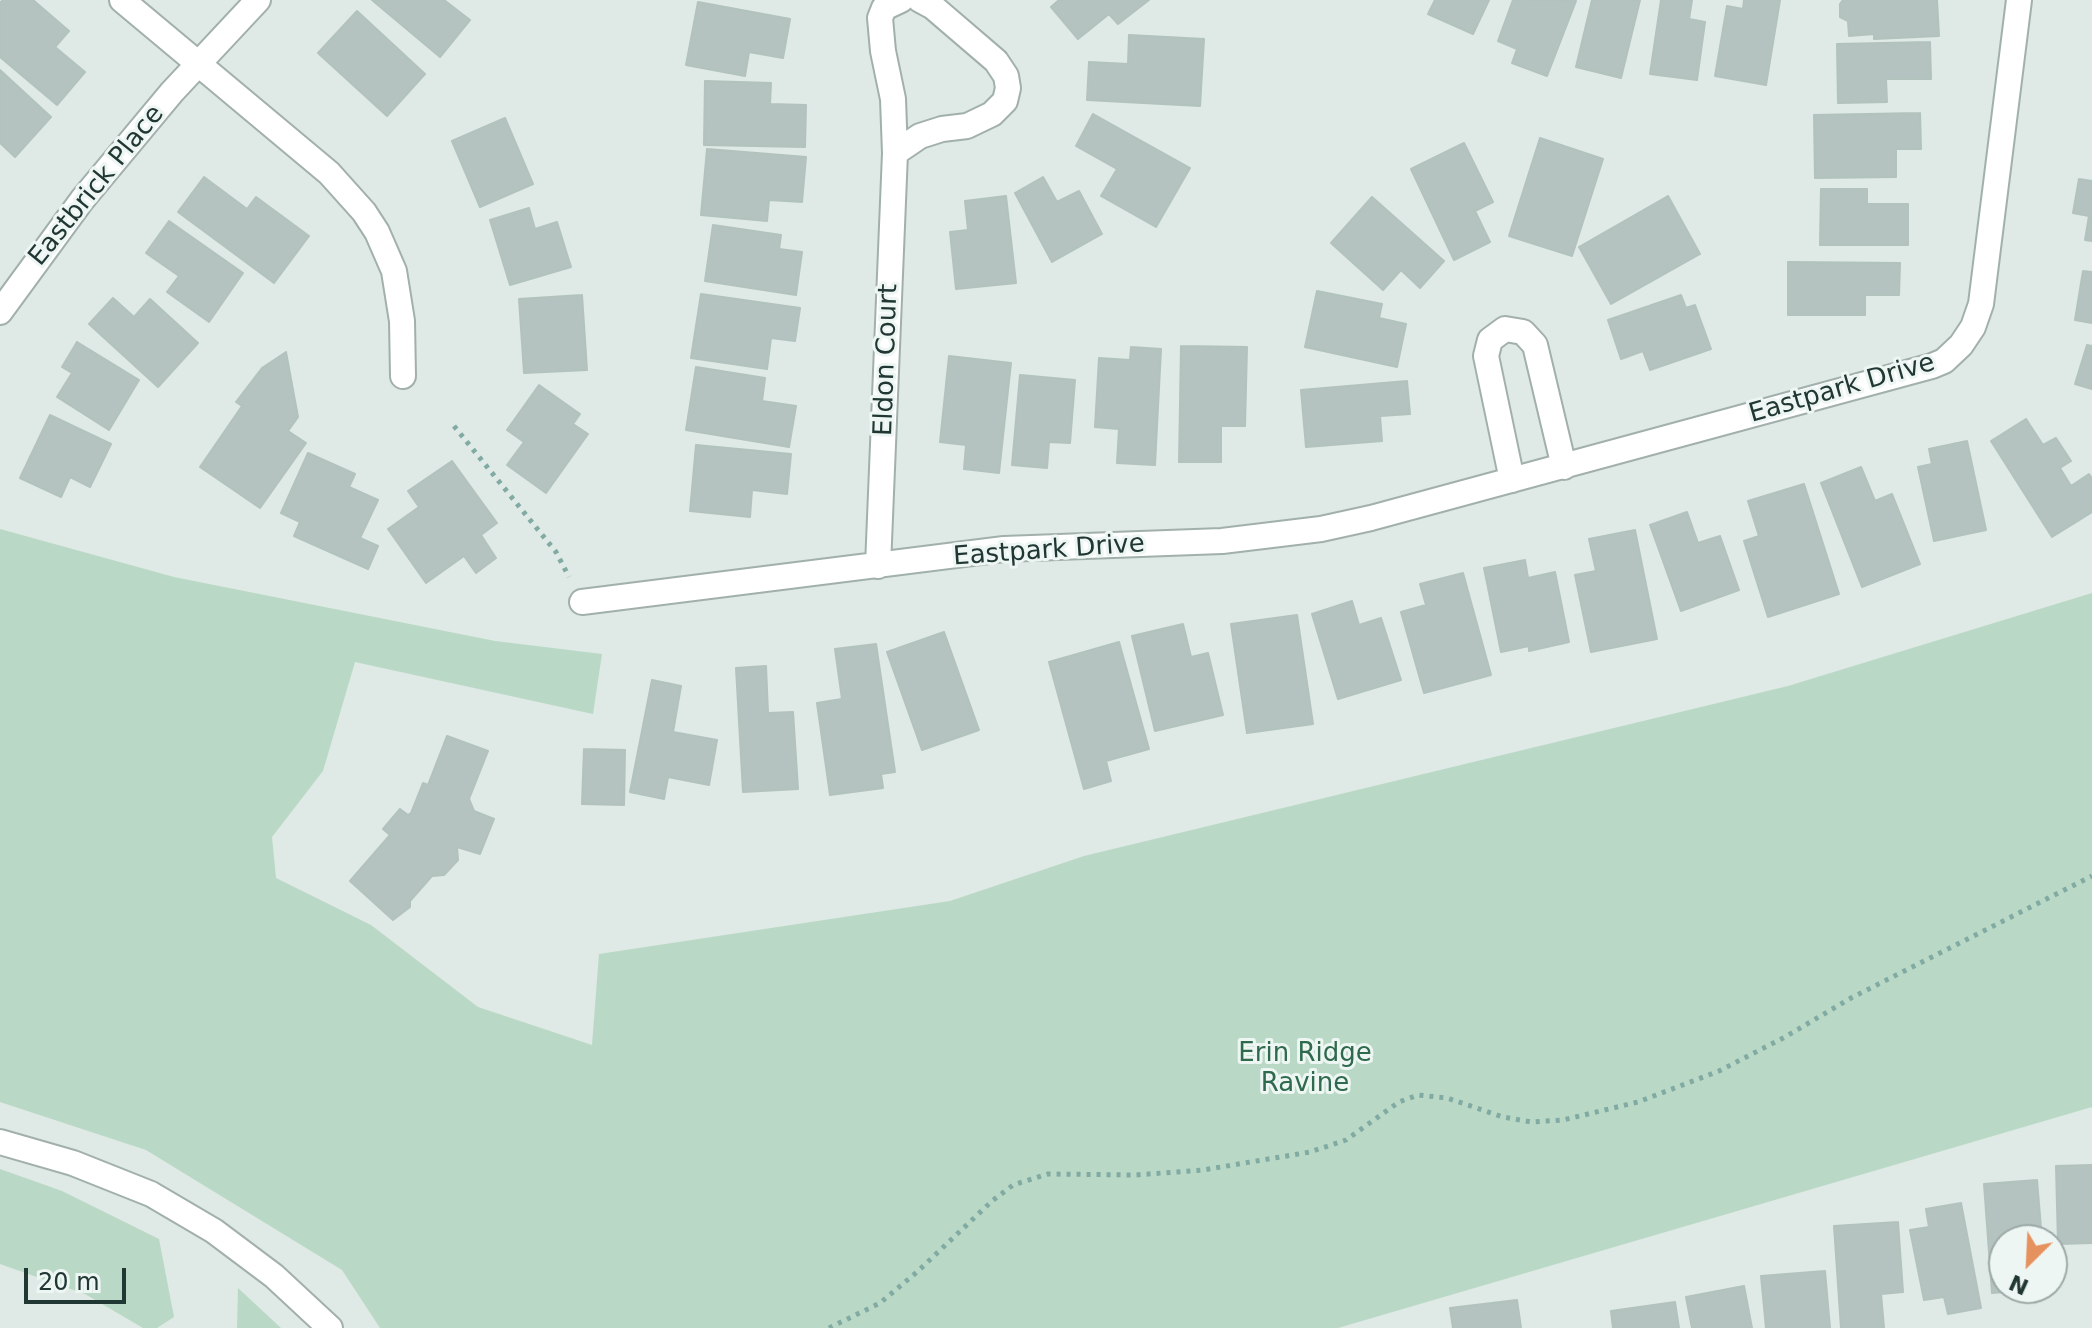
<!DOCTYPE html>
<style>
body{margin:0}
#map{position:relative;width:2092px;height:1328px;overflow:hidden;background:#dfe9e5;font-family:"DejaVu Sans",sans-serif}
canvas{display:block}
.north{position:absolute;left:1988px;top:1224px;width:80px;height:80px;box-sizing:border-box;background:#eef6f3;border:2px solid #9caaa7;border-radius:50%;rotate:204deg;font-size:22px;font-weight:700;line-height:32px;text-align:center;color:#213734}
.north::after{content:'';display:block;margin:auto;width:28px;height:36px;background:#e6925f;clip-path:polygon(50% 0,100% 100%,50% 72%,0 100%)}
.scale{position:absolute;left:24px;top:1268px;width:102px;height:36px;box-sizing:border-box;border:4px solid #213734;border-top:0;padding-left:10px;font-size:24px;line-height:28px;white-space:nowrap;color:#213734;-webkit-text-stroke:6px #eef6f3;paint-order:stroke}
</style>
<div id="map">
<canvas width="2092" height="1328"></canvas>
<div class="north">N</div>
<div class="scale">20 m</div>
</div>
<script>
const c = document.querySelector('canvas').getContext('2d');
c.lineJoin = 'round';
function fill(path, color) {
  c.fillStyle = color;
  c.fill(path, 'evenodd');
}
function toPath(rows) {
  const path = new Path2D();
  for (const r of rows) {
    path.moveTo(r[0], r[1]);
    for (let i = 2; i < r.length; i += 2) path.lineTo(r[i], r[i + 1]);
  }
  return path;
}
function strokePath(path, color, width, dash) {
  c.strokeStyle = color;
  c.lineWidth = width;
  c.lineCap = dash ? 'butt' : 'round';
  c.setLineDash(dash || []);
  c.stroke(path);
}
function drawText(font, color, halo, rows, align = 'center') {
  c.font = font + ' "DejaVu Sans",sans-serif';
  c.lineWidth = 6;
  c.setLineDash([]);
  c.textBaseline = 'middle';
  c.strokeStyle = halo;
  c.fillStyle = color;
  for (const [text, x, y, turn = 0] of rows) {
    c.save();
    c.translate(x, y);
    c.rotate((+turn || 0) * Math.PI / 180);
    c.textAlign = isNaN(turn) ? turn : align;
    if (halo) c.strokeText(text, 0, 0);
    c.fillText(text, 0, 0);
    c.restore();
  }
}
const green = toPath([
 [0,529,174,577,495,641,602,654,593,714,355,662,323,771,272,837,276,878,371,925,478,1007,592,1045,599,954,950,901,1084,856,1788,686,2092,593,2092,1107,1338,1328,380,1328,342,1270,146,1150,0,1102],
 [0,1169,62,1191,159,1239,174,1317,157,1328,143,1328,85,1294,0,1264],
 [238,1288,281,1328,237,1328]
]);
const building = toPath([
 [3,0,33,0,69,31,55,47,85,72,57,105,0,57,0,3,3,0],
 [372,0,444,0,470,20,440,57,372,0],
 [1059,0,1149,0,1118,24,1109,14,1078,39,1051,7,1059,0],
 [1435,0,1489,0,1473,34,1428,14,1435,0],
 [1513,0,1576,1,1547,76,1512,63,1517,49,1498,41,1513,0],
 [1592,0,1640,0,1621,78,1576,67,1592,0],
 [1661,0,1692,0,1689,19,1705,22,1697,80,1650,74,1661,0],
 [1744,0,1780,0,1766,85,1715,76,1727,6,1743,9,1744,0],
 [1843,0,1937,0,1939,36,1874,39,1874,34,1849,36,1848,21,1840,17,1840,4,1843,0],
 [698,2,790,19,783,58,749,52,745,76,686,65,698,2],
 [357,11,425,74,387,116,318,53,357,11],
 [1129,35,1204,39,1200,106,1087,100,1089,62,1128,64,1129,35],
 [1930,42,1931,79,1886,79,1887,102,1838,103,1837,44,1930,42],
 [0,70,51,117,15,157,0,143,0,70],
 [705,81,771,83,770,104,806,105,805,147,704,145,705,81],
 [1920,113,1921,149,1896,149,1896,177,1815,178,1814,115,1920,113],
 [1093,114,1190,168,1156,227,1101,196,1117,169,1076,146,1093,114],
 [505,118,533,184,480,207,452,141,505,118],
 [1540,138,1603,159,1572,256,1509,236,1540,138],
 [1464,143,1493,202,1475,211,1490,242,1454,260,1411,169,1464,143],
 [707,149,806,157,802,202,769,200,767,221,701,215,707,149],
 [204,177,247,209,256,197,309,236,274,283,178,212,204,177],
 [1043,177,1057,202,1079,191,1102,234,1052,262,1015,193,1043,177],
 [2079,179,2092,181,2092,241,2085,240,2089,216,2073,213,2079,179],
 [1821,189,1867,189,1867,204,1908,204,1908,245,1820,245,1821,189],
 [1006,196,1016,283,956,289,950,232,968,230,965,201,1006,196],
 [1668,196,1700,254,1611,304,1579,247,1668,196],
 [1372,197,1444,261,1420,288,1401,270,1383,290,1331,243,1372,197],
 [529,208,535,229,557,222,571,267,510,285,490,220,529,208],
 [169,221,243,273,209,322,167,292,179,276,146,253,169,221],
 [713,225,781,235,779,249,802,252,796,295,705,281,713,225],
 [1788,262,1900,263,1899,295,1865,295,1865,315,1788,315,1788,262],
 [2083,271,2092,272,2092,323,2075,320,2083,271],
 [1317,291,1382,304,1379,318,1406,324,1397,367,1305,347,1317,291],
 [701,294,800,308,795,341,771,338,767,369,691,358,701,294],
 [582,295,587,370,524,373,519,299,582,295],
 [1681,295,1686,308,1695,305,1711,349,1650,370,1643,351,1621,359,1608,320,1681,295],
 [113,298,134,317,150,299,198,343,158,387,89,324,113,298],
 [77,342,139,380,109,430,57,397,72,373,62,367,77,342],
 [2087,345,2092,346,2092,389,2075,384,2087,345],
 [1181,346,1247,347,1245,426,1221,426,1221,462,1179,462,1181,346],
 [1131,347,1161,349,1155,465,1117,463,1119,429,1095,427,1099,358,1130,360,1131,347],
 [286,352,298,417,288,431,306,443,260,508,200,467,242,406,236,402,262,368,286,352],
 [949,356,1011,363,999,473,964,469,966,445,940,442,949,356],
 [696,367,765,378,762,401,796,406,789,447,686,430,696,367],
 [1020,375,1075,380,1070,443,1049,442,1047,468,1012,465,1020,375],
 [1407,381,1410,414,1380,416,1382,441,1306,447,1301,390,1407,381],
 [539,385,580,414,573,424,588,434,546,493,507,465,524,442,507,430,539,385],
 [50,415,111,444,90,487,70,477,61,497,20,478,50,415],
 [2026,419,2043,445,2056,438,2071,461,2060,468,2071,486,2089,474,2092,479,2092,512,2052,537,1991,441,2026,419],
 [1967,441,1986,530,1934,541,1918,467,1932,464,1929,449,1967,441],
 [696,445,791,454,787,494,752,490,750,517,690,511,696,445],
 [308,453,355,474,349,487,378,500,360,538,378,546,368,569,294,536,300,522,281,513,308,453],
 [452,461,497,523,481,535,496,558,476,573,464,556,426,583,388,529,419,507,408,491,452,461],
 [1861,467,1875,501,1892,494,1920,564,1862,587,1821,483,1861,467],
 [1804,484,1839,594,1768,617,1744,541,1759,536,1748,501,1804,484],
 [1687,512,1698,543,1720,536,1739,590,1681,611,1650,525,1687,512],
 [1635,530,1657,639,1591,652,1575,575,1596,571,1589,539,1635,530],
 [1525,560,1528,578,1555,572,1569,642,1529,651,1529,646,1501,652,1484,568,1525,560],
 [1463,573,1491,675,1424,693,1401,612,1426,605,1420,584,1463,573],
 [1352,601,1359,625,1381,618,1401,680,1338,699,1312,614,1352,601],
 [1297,615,1313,724,1247,733,1231,624,1297,615],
 [1183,624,1191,657,1208,653,1223,715,1155,731,1132,636,1183,624],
 [944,632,979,730,922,750,887,652,944,632],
 [1119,642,1149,749,1106,761,1111,781,1084,789,1049,662,1119,642],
 [876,644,895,772,881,774,883,788,830,795,817,703,842,699,835,649,876,644],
 [766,666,768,713,793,712,798,789,743,792,736,668,766,666],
 [652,680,681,686,673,732,717,740,709,785,668,777,664,799,630,792,652,680],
 [447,736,488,751,469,799,474,811,494,819,480,854,457,847,458,860,444,875,432,876,410,901,410,907,393,920,350,881,390,835,383,829,400,809,408,815,411,813,423,783,428,785,447,736],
 [584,749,625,750,624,805,582,804,584,749],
 [2092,1165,2092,1243,2058,1244,2056,1166,2092,1165],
 [2037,1180,2042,1240,2004,1240,2004,1288,2045,1289,1992,1293,1984,1184,2037,1180],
 [1961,1203,1981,1308,1948,1314,1944,1297,1924,1300,1910,1230,1929,1227,1926,1209,1961,1203],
 [1898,1222,1903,1292,1881,1294,1884,1328,1841,1328,1834,1226,1898,1222],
 [1825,1271,1830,1328,1766,1328,1761,1276,1825,1271],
 [1744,1286,1752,1328,1692,1328,1686,1297,1744,1286],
 [1517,1300,1521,1328,1453,1328,1450,1308,1517,1300],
 [1675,1302,1679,1328,1613,1328,1611,1311,1675,1302]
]);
const path = toPath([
 [454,426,556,552,569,577],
 [829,1328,880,1303,917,1272,992,1201,1013,1185,1048,1174,1135,1175,1203,1170,1310,1152,1346,1140,1399,1102,1418,1095,1447,1098,1503,1117,1531,1122,1563,1120,1638,1102,1719,1071,1785,1037,1851,998,2092,876]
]);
const minor = toPath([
 [122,0,329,173,364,212,377,232,394,271,402,321,403,376],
 [895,153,920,136,942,129,967,126,992,114,1005,101,1008,88,1006,76,996,61,933,7,920,0],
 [0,312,82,200,172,92,258,0],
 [1512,480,1486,356,1490,340,1505,329,1523,332,1535,345,1564,467],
 [878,566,895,153,893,99,883,51,880,18,884,8,901,0],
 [582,602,1004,549,1222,541,1321,529,1371,518,1932,366,1944,361,1961,345,1973,327,1981,304,2019,0],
 [0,1142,73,1163,151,1194,214,1231,274,1276,330,1328]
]);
const streetNames = [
 ["Eastbrick Place",97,186,-51],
 ["Eldon Court",887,360,-88],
 ["Eastpark Drive",1842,389,-16],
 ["Eastpark Drive",1049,551,-4]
];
const parkNames = [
 ["Erin Ridge",1305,1054],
 ["Ravine",1305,1084]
];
fill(green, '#b9d9c6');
fill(building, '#b4c3bf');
strokePath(building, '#b2c2bd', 2);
strokePath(minor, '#a2b0ac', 28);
strokePath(path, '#81aaa3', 5, [4, 6]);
strokePath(minor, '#fff', 24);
drawText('26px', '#213734', '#eef6f3', streetNames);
drawText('26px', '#2f6a4e', '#eef6f3', parkNames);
</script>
